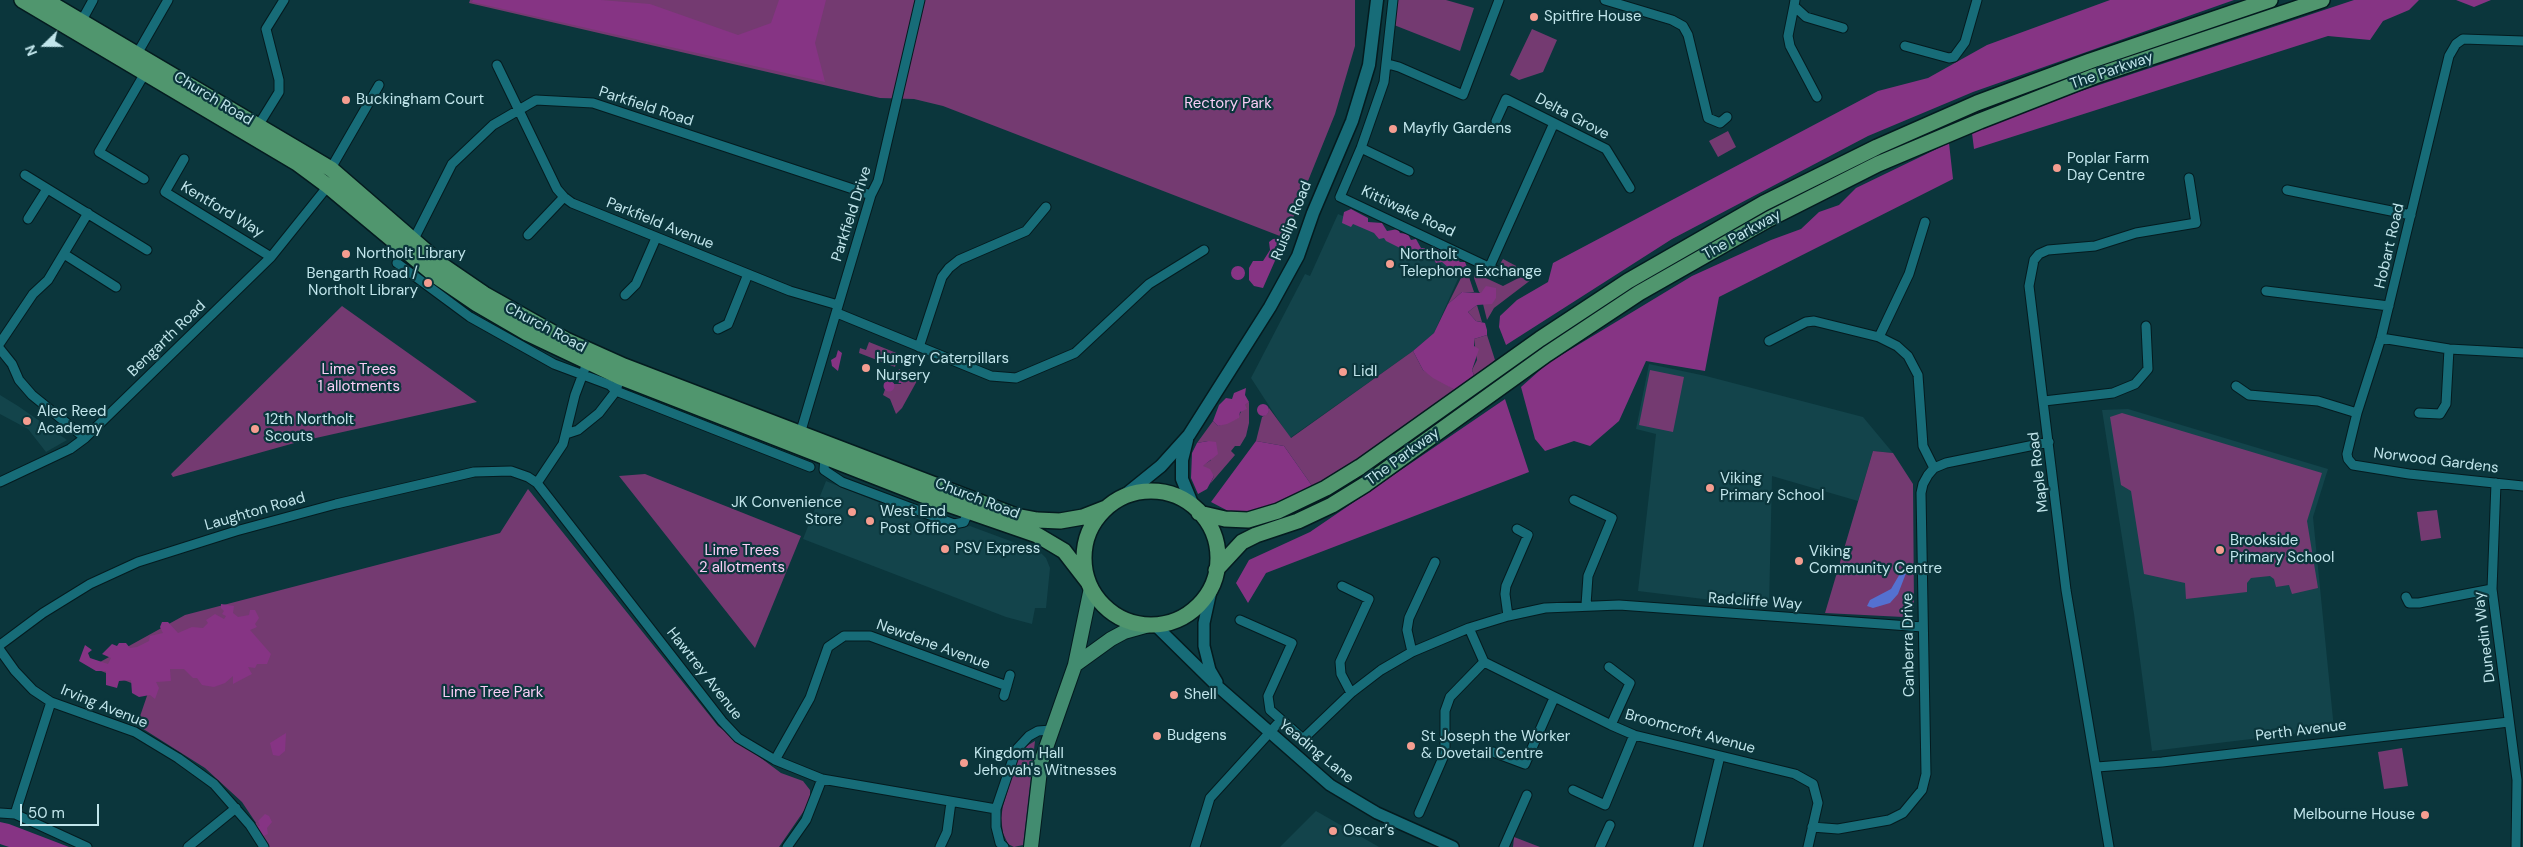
<!DOCTYPE html>
<meta charset="utf-8">
<style>
body{margin:0}
#map{position:relative;width:2523px;height:847px;overflow:hidden;background:#0b363c;font-family:"DM Sans",sans-serif}
canvas{display:block}
.north{position:absolute;left:20px;top:20px;width:50px;height:50px;-webkit-text-stroke:4px #0b363c;paint-order:stroke;rotate:248deg;font-size:14px;font-weight:700;line-height:20px;text-align:center;color:#c1e5eb}
.north::after{content:'';display:block;margin:auto;width:18px;height:22px;background:#c1e5eb;clip-path:polygon(50% 0,100% 100%,50% 72%,0 100%)}
.scale{position:absolute;left:20px;top:804px;width:79px;height:22px;box-sizing:border-box;border:2px solid #c1e5eb;border-top:0;padding-left:6px;font-size:15px;line-height:18px;white-space:nowrap;color:#c1e5eb;-webkit-text-stroke:4px #0b363c;paint-order:stroke}
</style>
<div id="map">
<canvas width="2523" height="847"></canvas>
<div class="north">N</div>
<div class="scale">50 m</div>
</div>
<script>
const c = document.querySelector('canvas').getContext('2d');
c.lineJoin = 'round';
function fill(path, color) {
  c.fillStyle = color;
  c.fill(path, 'evenodd');
}
function toPath(rows) {
  const path = new Path2D();
  for (const r of rows) {
    if (r.length === 3) {
      path.moveTo(r[0] + r[2], r[1]);
      path.arc(r[0], r[1], r[2], 0, 2 * Math.PI);
      continue;
    }
    path.moveTo(r[0], r[1]);
    for (let i = 2; i < r.length; i += 2) path.lineTo(r[i], r[i + 1]);
  }
  return path;
}
function strokePath(path, color, width, dash) {
  c.strokeStyle = color;
  c.lineWidth = width;
  c.lineCap = dash ? 'butt' : 'round';
  c.setLineDash(dash || []);
  c.stroke(path);
}
function drawText(font, color, halo, rows, align = 'center') {
  c.font = font + ' "DM Sans",sans-serif';
  c.lineWidth = 4.5;
  c.setLineDash([]);
  c.textBaseline = 'middle';
  c.strokeStyle = halo;
  c.fillStyle = color;
  for (const [text, x, y, turn = 0] of rows) {
    c.save();
    c.translate(x, y);
    c.rotate((+turn || 0) * Math.PI / 180);
    c.textAlign = isNaN(turn) ? turn : align;
    if (halo) c.strokeText(text, 0, 0);
    c.fillText(text, 0, 0);
    c.restore();
  }
}
const built = toPath([
 [1338,214,1464,265,1434,333,1413,351,1290,438,1251,378,1305,274,1310,276],
 [1649,364,1706,376,1863,417,1893,453,1873,451,1858,501,1772,476,1769,607,1638,591,1656,434,1636,429],
 [0,395,18,406,67,440,46,452,28,429,0,414],
 [2128,409,2328,469,2313,517,2334,729,2152,751,2134,614,2102,410],
 [826,481,947,530,970,526,1040,552,1046,558,1050,568,1046,608,1035,608,1032,624,1006,617,803,539],
 [1316,811,1379,847,1280,847]
]);
const green = toPath([
 [470,0,1355,0,1355,46,1335,114,1285,238,943,106,914,99,880,98,469,3],
 [1397,0,1446,0,1474,8,1460,51,1394,25],
 [1532,29,1557,40,1543,72,1519,80,1510,75],
 [1728,131,1736,147,1718,157,1709,141],
 [1503,259,1520,268,1509,274,1504,271,1500,264],
 [1538,268,1540,273,1494,308,1487,320,1483,304,1492,304,1479,292,1474,278,1475,273,1503,286],
 [1464,272,1468,274,1474,292,1462,292,1448,304],
 [1477,305,1482,322,1476,321,1468,312],
 [342,306,477,402,298,442,173,477,171,474],
 [1487,335,1495,360,1475,378,1472,370,1477,360,1474,339],
 [869,342,899,354,895,367,859,353,860,348,866,350],
 [1413,351,1423,370,1457,391,1315,490,1284,446,1256,441,1262,417,1268,413,1269,408,1291,438],
 [912,370,918,379,902,408,896,414,890,399,883,395,887,384,901,384,903,375],
 [1650,370,1684,377,1673,432,1639,425],
 [1249,402,1249,423,1246,436,1240,446,1235,446,1231,451,1235,455,1210,484,1214,476,1202,466,1211,460,1208,441,1197,443,1213,421,1218,426,1238,418,1244,405],
 [2122,413,2322,473,2307,521,2318,588,2292,594,2289,585,2276,587,2274,579,2270,576,2251,578,2247,583,2247,592,2186,599,2185,583,2144,574,2131,491,2121,485,2110,417],
 [1873,451,1893,453,1913,484,1914,607,1903,617,1825,613],
 [645,474,801,536,755,648,619,476],
 [528,489,718,726,781,773,803,781,810,790,810,802,779,847,267,847,254,825,256,823,242,802,205,768,137,725,149,690,91,667,185,615,500,533],
 [2437,510,2441,538,2421,541,2417,512],
 [1035,741,1023,845,1014,847,1008,844,1003,833,1001,818,1003,806,1020,750],
 [2402,748,2408,786,2384,789,2378,752],
 [1514,837,1540,847,1513,847]
]);
const forest = toPath([
 [473,0,601,0,650,4,738,35,771,23,779,0,826,0,815,43,825,82,472,2],
 [2110,0,2234,0,1973,92,1868,136,1672,239,1506,345,1499,327,1500,316,1517,300,1548,282,1553,263,1878,91,1928,78,1987,45],
 [2354,0,2419,0,2409,10,2383,21,2370,40,2328,36,1974,149,1972,133,2039,105],
 [2456,0,2491,0,2474,7],
 [1949,143,1953,179,1719,297,1705,371,1646,361,1619,421,1590,446,1574,441,1545,451,1535,439,1521,387,1548,363,1692,276,1771,240,1801,229,1819,212,1839,205,1856,188],
 [1351,209,1368,218,1368,222,1382,223,1387,231,1398,229,1400,233,1408,234,1411,240,1416,239,1421,248,1442,249,1447,256,1453,255,1460,262,1465,262,1469,272,1451,270,1442,262,1436,263,1433,258,1431,259,1418,252,1413,253,1409,249,1402,249,1386,241,1384,238,1379,239,1374,233,1353,224,1351,227,1342,223,1344,212],
 [1285,238,1263,288,1254,286,1249,280,1249,268,1253,261,1263,261,1270,250,1269,242,1273,239],
 [1238,273,7],
 [1486,286,1496,288,1496,298,1492,304,1477,305,1468,312,1476,321,1485,323,1487,330,1487,335,1474,339,1474,346,1479,349,1472,370,1475,378,1457,391,1433,378,1423,370,1413,351,1434,333,1448,304,1462,292,1481,293],
 [838,350,842,353,838,371,832,366,831,360,836,357],
 [899,369,905,373,906,379,903,383,899,383,896,379],
 [889,386,5.5],
 [1246,388,1245,395,1249,402,1245,405,1247,409,1240,412,1239,418,1227,424,1218,426,1213,421,1219,405,1226,398,1232,399,1234,393],
 [1505,399,1529,472,1266,573,1248,603,1236,583,1249,560,1310,532],
 [1263,410,6],
 [1208,441,1216,442,1218,454,1203,466,1210,469,1214,476,1207,489,1198,494,1191,478,1192,453,1197,443],
 [1256,441,1284,446,1315,490,1270,509,1232,513,1211,502],
 [221,604,234,606,233,613,238,617,249,615,250,610,255,610,259,618,255,624,257,627,250,630,271,654,267,664,257,664,255,668,248,667,252,674,233,684,233,676,225,683,214,687,202,685,197,678,193,678,184,669,170,669,171,681,156,682,159,688,155,699,150,695,139,697,132,693,131,680,119,681,117,688,106,685,106,671,96,671,79,661,85,645,92,650,88,653,90,658,108,664,111,658,102,654,112,644,117,646,119,643,126,643,130,648,137,647,149,641,150,636,163,633,160,627,162,622,168,622,178,633,192,627,203,628,208,623,206,620,215,614,224,619,226,616,222,614,224,611,221,608],
 [286,733,285,751,279,756,273,755,270,743],
 [265,814,269,816,272,822,267,828,268,834,261,837,255,831,257,826,260,826,258,821],
 [0,822,9,824,69,847,9,847,0,844]
]);
const water = toPath([
 [1905,565,1908,568,1898,594,1890,603,1873,608,1867,606,1870,600,1891,589]
]);
const minor = toPath([
 [1393,0,1384,82,1361,148,1340,197,1501,273],
 [1605,0,1672,20,1683,26,1688,35,1708,118,1720,123,1727,117],
 [1795,0,1794,6,1806,17,1843,28],
 [1794,6,1788,36,1790,46,1817,97],
 [81,22,93,0],
 [2523,41,2463,39,2456,44,2449,56,2381,338,2357,413,2347,454,2348,459,2353,465,2409,474,2523,486],
 [1905,46,1949,58,1954,57,1965,42,1977,0],
 [137,54,168,0],
 [1388,64,1399,67,1463,95,1499,0],
 [497,65,557,189,564,197,572,203,790,291,838,305],
 [1496,121,1506,99,1606,149,1630,188],
 [258,126,279,92,279,80,266,29,284,0],
 [1361,148,1409,171],
 [184,159,165,192,271,257],
 [334,163,379,85],
 [25,175,147,250],
 [144,179,99,152,145,73],
 [2287,190,2411,215],
 [28,219,47,189],
 [528,235,564,197],
 [413,241,452,164,493,125,536,100,593,103,871,195],
 [64,254,116,287],
 [397,263,470,317,554,364,610,385,616,391,810,467],
 [1490,266,1554,123],
 [2266,291,2389,306],
 [625,295,636,284,656,238],
 [837,313,991,376,1016,378,1075,353,1149,284,1204,250],
 [718,329,728,324,748,274],
 [1879,337,1909,274,1925,222],
 [2381,338,2449,349,2523,353],
 [1769,341,1806,322,1814,321,1879,337,1897,346,1908,356,1918,375,1923,446,1934,468],
 [0,343,33,294,48,280,88,213],
 [919,347,942,277,949,268,959,260,1026,231,1046,207],
 [0,349,12,364,19,380,32,395,85,438],
 [2236,386,2249,395,2318,401,2357,413],
 [2044,401,2113,393,2135,384,2148,369,2146,326],
 [2419,413,2440,414,2446,404,2449,349],
 [566,434,578,430,599,413,616,391,620,377],
 [800,434,871,195,878,181,920,0],
 [825,457,824,470,842,482,954,524,964,522,968,512],
 [0,482,70,449,85,438,271,257,328,186],
 [537,483,563,444,575,395,587,363],
 [2496,483,2492,589,2517,780,2516,847],
 [1574,500,1612,518,1588,576,1586,605],
 [1342,586,1369,599,1340,662,1341,674,1351,693],
 [2406,597,2409,603,2419,603,2492,589],
 [1508,616,1505,594,1506,586,1528,535,1517,529],
 [1240,620,1292,643,1268,696,1270,710,1303,739,1351,693,1381,670,1412,652,1469,628,1508,616,1545,608,1619,605,1923,627],
 [1469,628,1484,662,1611,725,1634,735,1795,774,1813,784,1818,803,1808,847],
 [0,645,43,613,90,584,138,562,236,531,336,504,474,472,511,471,528,477,537,483,722,721,738,738,775,760,822,779,996,809],
 [0,650,15,671,33,690,51,702,135,732,178,758,214,784,250,825,264,847],
 [1412,652,1407,630,1409,618,1435,562],
 [1609,667,1630,683,1611,725],
 [1004,696,1010,675],
 [1493,752,1525,764,1554,698],
 [775,760,810,698,828,647,844,636,870,636,1007,686],
 [2097,767,2162,762,2509,722],
 [1573,790,1605,805,1634,735],
 [0,813,15,814,87,847],
 [1419,813,1445,753,1445,711,1450,697,1484,662],
 [15,814,51,702],
 [1812,827,1838,829,1889,820,1903,813,1922,790,1926,774,1921,493,1923,484,1928,475,1934,468,1946,463,2049,442],
 [188,847,236,808],
 [787,847,806,820,822,779],
 [940,847,947,832,951,802],
 [1004,847,1000,843,996,827,996,809,1016,750,1029,736,1038,731,1051,730],
 [1195,847,1210,798,1281,720],
 [1504,847,1527,795],
 [1600,847,1610,825],
 [1698,847,1720,756],
 [2109,847,2066,590,2029,286,2034,260,2039,254,2048,250,2095,246,2136,233,2196,223,2189,178]
]);
const tertiary = toPath([
 [1213,582,1204,623,1204,646,1210,670,1217,682],
 [1155,625,1215,684,1330,785,1377,813,1453,847]
]);
const secondary = toPath([
 [1187,440,1182,460,1182,479,1194,508],
 [1119,500,1161,466,1189,435,1270,307,1298,256,1313,213,1352,121,1369,65,1377,0]
]);
const primary = toPath([
 [1075,665,1111,639,1124,632,1149,625],
 [1031,847,1041,762,1075,665,1091,588]
]);
const trunk = toPath([
 [22,0,297,163,328,186,436,276,477,304,527,333,620,377,933,499,1037,535,1064,551,1088,582],
 [45,0,331,169,443,266,484,294,566,340,624,366,1016,516,1037,520,1060,521,1083,517,1106,508],
 [1151,558,67],
 [1199,513,1225,519,1248,520,1278,511,1326,488,1360,467,1540,339,1628,281,1764,203,1877,147,1977,103,2090,61,2270,0],
 [1216,570,1242,542,1256,535,1298,521,1332,505,1366,484,1547,354,1639,293,1769,219,1878,164,1980,121,2095,76,2322,0]
]);
const markers = [
 [1534,17,5,"#f59d90"],
 [346,100,5,"#f59d90"],
 [1393,129,5,"#f59d90"],
 [2057,168,5,"#f59d90"],
 [346,254,5,"#f59d90"],
 [1390,264,5,"#f59d90"],
 [428,283,5,"#f59d90"],
 [866,368,5,"#f59d90"],
 [1343,372,5,"#f59d90"],
 [27,421,5,"#f59d90"],
 [255,429,5,"#f59d90"],
 [1710,488,5,"#f59d90"],
 [852,512,5,"#f59d90"],
 [870,521,5,"#f59d90"],
 [945,549,5,"#f59d90"],
 [2220,550,5,"#f59d90"],
 [1799,561,5,"#f59d90"],
 [1174,695,5,"#f59d90"],
 [1157,736,5,"#f59d90"],
 [1411,746,5,"#f59d90"],
 [964,763,5,"#f59d90"],
 [2425,815,5,"#f59d90"],
 [1333,831,5,"#f59d90"]
];
const poiNames = [
 ["Spitfire House",1544,17],
 ["Buckingham Court",356,100],
 ["Mayfly Gardens",1403,129],
 ["Poplar Farm",2067,159],
 ["Day Centre",2067,176],
 ["Northolt Library",356,254],
 ["Northolt",1400,255],
 ["Telephone Exchange",1400,272],
 ["Bengarth Road /",418,274,"right"],
 ["Northolt Library",418,291,"right"],
 ["Hungry Caterpillars",876,359],
 ["Nursery",876,376],
 ["Lidl",1353,372],
 ["Alec Reed",37,412],
 ["Academy",37,429],
 ["12th Northolt",265,420],
 ["Scouts",265,437],
 ["Viking",1720,479],
 ["Primary School",1720,496],
 ["JK Convenience",842,503,"right"],
 ["Store",842,520,"right"],
 ["West End",880,512],
 ["Post Office",880,529],
 ["Brookside",2230,541],
 ["Primary School",2230,558],
 ["PSV Express",955,549],
 ["Viking",1809,552],
 ["Community Centre",1809,569],
 ["Shell",1184,695],
 ["Budgens",1167,736],
 ["St Joseph the Worker",1421,737],
 ["& Dovetail Centre",1421,754],
 ["Kingdom Hall",974,754],
 ["Jehovah's Witnesses",974,771],
 ["Melbourne House",2415,815,"right"],
 ["Oscar’s",1343,831]
];
const streetNames = [
 ["The Parkway",2112,71,-19],
 ["Church Road",213,99,31],
 ["Parkfield Road",646,107,18],
 ["Delta Grove",1572,117,28],
 ["Kentford Way",222,210,31],
 ["Kittiwake Road",1408,212,25],
 ["Parkfield Drive",852,214,-72],
 ["Ruislip Road",1292,221,-68],
 ["Parkfield Avenue",660,224,22],
 ["The Parkway",1742,235,-29],
 ["Hobart Road",2390,246,-77],
 ["Church Road",545,328,28],
 ["Bengarth Road",167,339,-44],
 ["The Parkway",1403,457,-36],
 ["Norwood Gardens",2436,461,7],
 ["Maple Road",2039,472,-97],
 ["Church Road",977,499,21],
 ["Laughton Road",255,512,-16],
 ["Radcliffe Way",1755,602,4],
 ["Dunedin Way",2485,637,-97],
 ["Newdene Avenue",933,645,20],
 ["Canberra Drive",1909,645,-91],
 ["Hawtrey Avenue",704,674,52],
 ["Irving Avenue",104,707,22],
 ["Perth Avenue",2301,731,-7],
 ["Broomcroft Avenue",1690,732,15],
 ["Yeading Lane",1316,752,39]
];
const parkNames = [
 ["Rectory Park",1228,104],
 ["Lime Trees",359,370],
 ["1 allotments",359,387],
 ["Lime Trees",742,551],
 ["2 allotments",742,568],
 ["Lime Tree Park",493,693]
];
fill(built, '#13444b');
fill(green, '#743a71');
fill(forest, '#863484');
fill(water, '#5471d1');
strokePath(minor, '#041b1f', 11);
strokePath(tertiary, '#041b1f', 14);
strokePath(secondary, '#041b1f', 15);
strokePath(primary, '#041b1f', 16);
strokePath(trunk, '#041b1f', 18);
strokePath(minor, '#176c78', 9);
strokePath(tertiary, '#176c78', 11);
strokePath(secondary, '#176c78', 12);
strokePath(primary, '#428c70', 14);
strokePath(trunk, '#50966e', 15);
for (const [x, y, r, color] of markers) {
  const dot = new Path2D();
  dot.arc(x, y, r, 0, 2 * Math.PI);
  c.fillStyle = color;
  c.fill(dot);
  strokePath(dot, '#0b363c', 2);
}
drawText('15px', '#c1e5eb', '#0b363c', poiNames, 'left');
drawText('15px', '#c1e5eb', '#0b363c', streetNames);
drawText('15px', '#f9cdf5', '#0b363c', parkNames);
</script>
